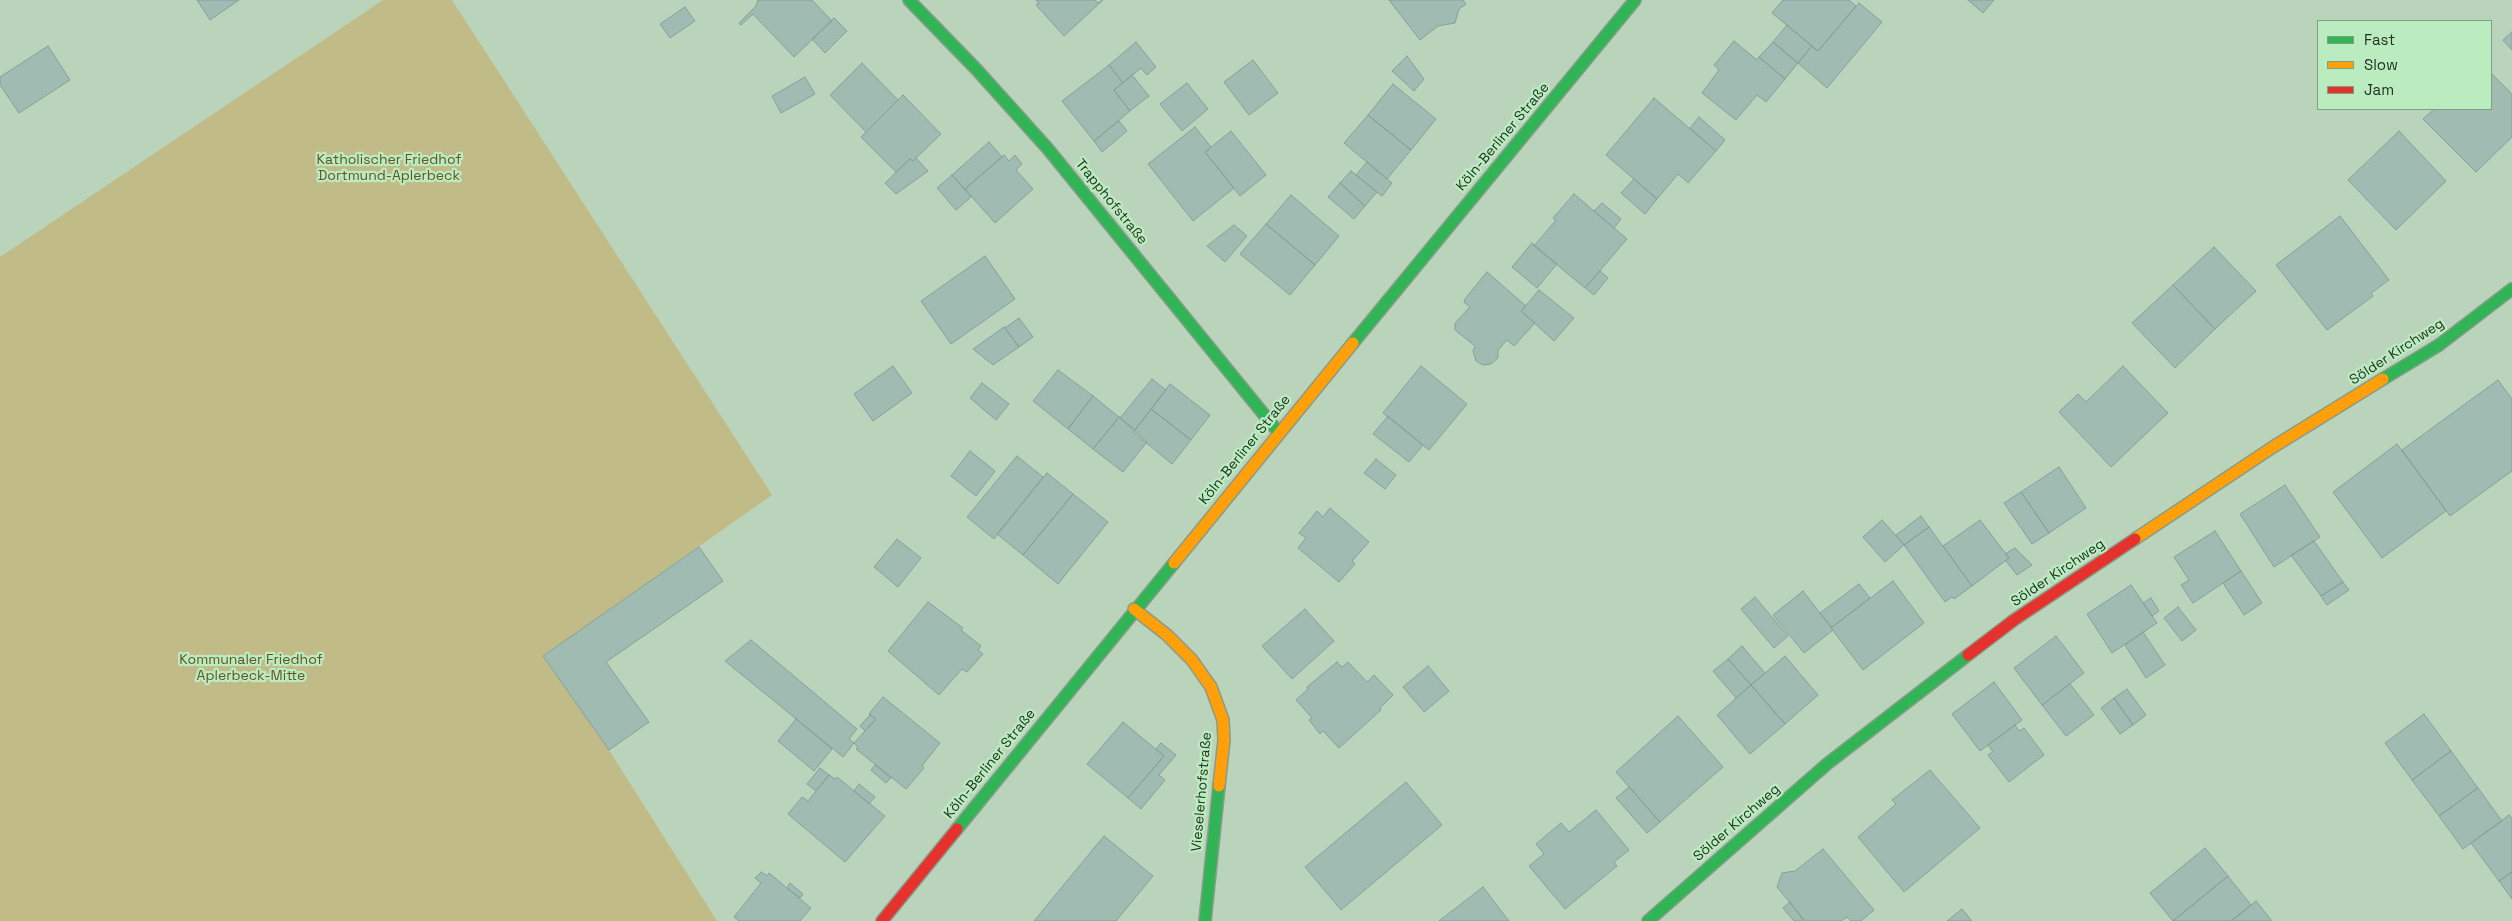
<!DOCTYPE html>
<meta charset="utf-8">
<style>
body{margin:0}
#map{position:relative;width:2512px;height:921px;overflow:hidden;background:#bad4bc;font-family:"Space Grotesk",sans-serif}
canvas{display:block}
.legend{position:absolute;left:2317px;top:20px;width:175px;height:90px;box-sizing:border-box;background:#bbecbf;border:1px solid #7da281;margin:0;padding:6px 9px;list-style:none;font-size:15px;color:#213423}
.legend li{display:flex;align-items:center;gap:10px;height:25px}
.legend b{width:25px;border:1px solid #7da281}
</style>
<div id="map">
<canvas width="2512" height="921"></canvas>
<ul class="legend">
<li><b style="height:6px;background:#30b455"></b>Fast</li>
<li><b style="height:6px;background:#ff9f0a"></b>Slow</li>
<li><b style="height:6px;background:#e5322d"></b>Jam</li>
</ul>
</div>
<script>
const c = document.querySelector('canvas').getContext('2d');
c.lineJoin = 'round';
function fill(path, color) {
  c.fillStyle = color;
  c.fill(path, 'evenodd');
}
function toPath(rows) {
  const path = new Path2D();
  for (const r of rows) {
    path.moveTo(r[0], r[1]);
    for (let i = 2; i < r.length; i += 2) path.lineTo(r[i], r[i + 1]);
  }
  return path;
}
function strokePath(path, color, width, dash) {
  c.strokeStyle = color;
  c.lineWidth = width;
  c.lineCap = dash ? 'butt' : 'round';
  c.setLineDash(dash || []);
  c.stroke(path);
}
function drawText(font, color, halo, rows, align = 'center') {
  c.font = font + ' "Space Grotesk",sans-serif';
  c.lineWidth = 4.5;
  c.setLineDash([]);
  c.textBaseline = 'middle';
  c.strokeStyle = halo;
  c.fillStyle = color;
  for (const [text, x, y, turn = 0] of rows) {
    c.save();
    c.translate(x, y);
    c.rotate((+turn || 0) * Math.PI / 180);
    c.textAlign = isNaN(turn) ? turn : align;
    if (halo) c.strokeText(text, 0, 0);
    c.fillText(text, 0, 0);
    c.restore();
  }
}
const green = toPath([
 [383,0,452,0,772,495,543,656,609,750,717,921,0,921,0,257]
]);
const building = toPath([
 [197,0,239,0,210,20,197,0],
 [758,0,812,0,832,21,794,57,753,14,741,25,739,23,756,6,758,0],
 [1036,0,1095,0,1098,3,1103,0,1064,36,1036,5,1039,3,1036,0],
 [1389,0,1463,0,1466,4,1459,9,1455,23,1438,26,1420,40,1389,0],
 [1783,0,1849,0,1856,6,1818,51,1772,13,1783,0],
 [1968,0,1994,0,1983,13,1968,0],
 [1859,3,1882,22,1827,88,1798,63,1812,46,1818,51,1859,3],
 [685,7,695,21,670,38,660,24,685,7],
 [834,18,847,31,825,53,812,39,834,18],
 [1787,25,1812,46,1798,63,1773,42,1787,25],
 [2512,32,2512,50,2503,40,2512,32],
 [1734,41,1757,60,1759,57,1785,79,1766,102,1757,95,1736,120,1702,93,1719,70,1714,65,1734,41],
 [1136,42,1156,67,1147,75,1141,68,1123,83,1109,65,1136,42],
 [1773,42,1798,63,1785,79,1759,57,1773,42],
 [48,46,70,80,19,113,0,85,0,77,48,46],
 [1407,56,1424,79,1414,91,1392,71,1407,56],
 [1253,60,1278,93,1249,115,1224,82,1253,60],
 [862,63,898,100,866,132,830,95,862,63],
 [1109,65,1123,83,1114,90,1130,111,1094,141,1062,101,1109,65],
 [2491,73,2512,94,2512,137,2476,172,2423,119,2434,109,2491,109,2491,73],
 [1132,75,1149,96,1130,111,1114,90,1132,75],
 [805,77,815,94,781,113,772,96,805,77],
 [1187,83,1208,109,1182,131,1160,104,1187,83],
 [1393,84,1436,119,1411,150,1368,115,1393,84],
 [903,95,941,134,913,161,910,159,896,172,861,137,903,95],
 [1654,98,1716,151,1688,183,1678,174,1657,199,1606,155,1654,98],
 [1368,115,1411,150,1387,179,1344,143,1368,115],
 [1699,117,1725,140,1716,151,1690,128,1699,117],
 [1119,121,1127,131,1102,152,1094,141,1119,121],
 [1195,127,1211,147,1205,152,1234,188,1193,221,1148,164,1195,127],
 [1231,131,1266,175,1240,196,1205,152,1231,131],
 [2399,131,2446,181,2396,230,2348,180,2399,131],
 [989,142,1002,157,965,189,952,175,989,142],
 [1004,155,1009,161,1015,155,1022,164,1016,170,1033,189,995,223,965,189,1004,155],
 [916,158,928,171,896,194,885,183,910,159,913,161,916,158],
 [1367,162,1392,183,1382,196,1356,175,1367,162],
 [1351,171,1377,192,1365,206,1340,183,1351,171],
 [952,175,971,197,956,210,937,188,952,175],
 [1634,179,1657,199,1645,214,1621,193,1634,179],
 [1340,183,1365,206,1354,219,1328,197,1340,183],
 [1574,194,1627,239,1585,288,1534,246,1556,220,1553,218,1574,194],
 [1291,195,1339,236,1315,265,1266,224,1291,195],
 [1602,203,1621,219,1614,228,1594,211,1602,203],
 [2340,216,2389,280,2371,293,2373,296,2327,330,2276,265,2340,216],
 [1266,224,1315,265,1290,295,1240,254,1266,224],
 [1234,225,1247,236,1225,262,1207,246,1234,225],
 [1532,243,1557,264,1537,288,1512,267,1532,243],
 [2214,247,2256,291,2215,329,2173,285,2214,247],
 [985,256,1015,299,951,344,921,301,985,256],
 [1600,271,1608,278,1594,295,1585,288,1600,271],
 [1487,272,1526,306,1521,311,1535,323,1514,346,1507,340,1498,350,1498,358,1491,364,1483,365,1476,361,1473,351,1475,346,1455,330,1455,323,1470,307,1464,302,1465,299,1487,272],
 [2173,285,2215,329,2175,368,2132,323,2173,285],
 [1539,290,1574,318,1554,341,1521,311,1539,290],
 [1019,318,1033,337,1019,347,1005,328,1019,318],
 [1004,327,1019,347,993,365,973,349,1004,327],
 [893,366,912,393,873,421,854,394,893,366],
 [1421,366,1467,404,1429,450,1383,413,1421,366],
 [2123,366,2168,413,2111,467,2059,412,2078,394,2086,402,2123,366],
 [1058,370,1093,396,1068,429,1033,401,1058,370],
 [1152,379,1166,390,1135,430,1120,418,1152,379],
 [2498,380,2512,399,2512,471,2450,516,2402,450,2498,380],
 [982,383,1009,404,996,420,970,398,982,383],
 [1170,384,1210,415,1191,440,1151,409,1170,384],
 [1093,396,1119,417,1093,449,1068,429,1093,396],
 [1151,409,1191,440,1172,464,1133,432,1151,409],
 [1388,416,1423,445,1409,462,1373,434,1388,416],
 [1119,417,1147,442,1123,472,1093,449,1119,417],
 [2397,444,2446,511,2382,558,2333,492,2397,444],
 [970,451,995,471,976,496,951,476,970,451],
 [1017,456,1043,477,994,539,967,517,1017,456],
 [1376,459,1396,475,1385,489,1364,473,1376,459],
 [2059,467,2086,508,2049,533,2021,492,2059,467],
 [1047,473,1073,494,1023,555,997,534,1047,473],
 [2285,485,2320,537,2274,567,2240,514,2285,485],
 [2021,492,2049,533,2032,544,2004,503,2021,492],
 [1073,494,1108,522,1058,584,1023,555,1073,494],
 [1330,508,1369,542,1352,561,1355,564,1339,582,1298,548,1306,538,1299,533,1317,511,1323,517,1330,508],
 [1921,516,1929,527,1904,545,1896,535,1921,516],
 [1882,520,1904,545,1885,562,1863,537,1882,520],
 [1980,520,2009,558,1972,586,1943,546,1980,520],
 [1929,527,1972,586,1954,599,1952,597,1945,602,1904,545,1929,527],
 [2215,531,2241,571,2193,603,2181,585,2189,580,2174,557,2215,531],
 [897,539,921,558,898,587,874,567,897,539],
 [2314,541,2343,582,2321,596,2291,555,2314,541],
 [699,547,723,581,606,662,649,722,609,750,543,656,699,547],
 [2015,548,2032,565,2017,575,2006,561,2009,558,2005,554,2015,548],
 [2241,571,2262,603,2244,615,2223,583,2241,571],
 [1893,581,1924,623,1863,670,1831,628,1893,581],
 [2343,582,2349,590,2327,605,2321,596,2343,582],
 [1859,584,1870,598,1832,627,1820,613,1859,584],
 [2131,585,2157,623,2112,653,2087,614,2131,585],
 [1803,591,1833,630,1804,653,1773,615,1803,591],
 [1755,597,1788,636,1774,648,1741,609,1755,597],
 [2151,598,2159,611,2152,616,2143,603,2151,598],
 [928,602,963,628,961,630,981,646,978,650,983,654,967,672,962,669,939,695,888,651,928,602],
 [2178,607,2196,630,2182,641,2164,618,2178,607],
 [1305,609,1334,641,1292,679,1262,646,1305,609],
 [2143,632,2165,665,2146,678,2125,645,2143,632],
 [2056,636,2084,673,2042,705,2014,668,2056,636],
 [751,640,857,729,849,739,854,743,843,757,725,661,751,640],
 [1742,646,1765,673,1751,685,1728,659,1742,646],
 [1785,656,1818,695,1785,724,1751,685,1785,656],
 [1728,659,1751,685,1736,698,1713,671,1728,659],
 [1337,662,1342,667,1348,662,1367,682,1374,675,1393,695,1380,708,1381,710,1339,748,1323,731,1320,734,1309,720,1312,718,1296,700,1308,689,1307,687,1337,662],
 [1428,666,1449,691,1424,712,1403,687,1428,666],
 [1994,682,2022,720,1980,751,1952,714,1994,682],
 [2070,684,2094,715,2066,736,2042,705,2070,684],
 [1751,685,1785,724,1750,754,1717,715,1751,685],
 [2127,689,2146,715,2133,725,2114,698,2127,689],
 [883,697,940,743,922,766,924,768,906,789,856,749,858,747,854,743,876,719,869,714,883,697],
 [2114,698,2133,725,2120,734,2101,708,2114,698],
 [2424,714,2451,751,2412,780,2385,743,2424,714],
 [870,715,876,719,865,731,860,726,870,715],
 [1678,716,1723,767,1660,822,1616,772,1678,716],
 [796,719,832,749,814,771,778,741,796,719],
 [1123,722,1164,756,1128,798,1087,764,1123,722],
 [2015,725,2019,731,2024,728,2044,755,2009,782,1988,755,1993,752,1988,745,2015,725],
 [1161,743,1176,755,1159,775,1165,780,1141,809,1128,798,1164,756,1156,749,1161,743],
 [2451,751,2478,788,2439,816,2412,780,2451,751],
 [875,765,891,778,886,783,871,770,875,765],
 [820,768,829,775,816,791,807,784,820,768],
 [1930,770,1980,828,1904,892,1858,837,1896,804,1892,800,1930,770],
 [829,775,835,779,837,777,885,816,845,862,788,814,802,797,808,801,829,775],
 [1406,782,1442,825,1341,910,1305,867,1406,782],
 [859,784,875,797,869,804,854,791,859,784],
 [1629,787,1660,822,1647,833,1616,798,1629,787],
 [2478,788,2502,821,2463,849,2439,816,2478,788],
 [1596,810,1629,850,1614,862,1617,866,1565,909,1529,866,1544,854,1536,844,1561,823,1569,832,1596,810],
 [2509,815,2512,818,2512,872,2499,881,2471,843,2509,815],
 [1104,836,1153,876,1116,921,1034,921,1104,836],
 [2205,848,2228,876,2173,921,2150,893,2205,848],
 [1823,849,1874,910,1861,921,1851,921,1847,917,1841,921,1805,921,1777,887,1782,873,1795,871,1823,849],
 [761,872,767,876,769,873,811,908,800,921,739,921,734,917,761,883,755,878,761,872],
 [2512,872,2512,899,2499,881,2512,872],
 [2228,876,2251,905,2231,921,2173,921,2228,876],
 [790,883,803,894,800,898,787,888,790,883],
 [1483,887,1509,921,1439,921,1483,887],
 [2256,901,2272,921,2231,921,2256,901],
 [1790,902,1803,920,1802,921,1794,921,1783,908,1790,902],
 [1962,909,1972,921,1947,921,1962,909]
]);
const fast = toPath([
 [909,0,977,70,1048,149,1279,433],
 [1353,343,1635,0],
 [2383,379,2439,345,2512,289],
 [957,829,1174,563],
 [1205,921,1219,786],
 [1648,921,1827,764,1968,655]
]);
const slow = toPath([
 [2135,539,2273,447,2383,379],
 [1174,563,1353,343],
 [1134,609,1167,635,1192,660,1211,687,1223,720,1224,740,1219,786]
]);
const jam = toPath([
 [1968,655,2014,620,2135,539],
 [882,921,957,829]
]);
const streetNames = [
 ["Köln-Berliner Straße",1503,137,-50],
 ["Trapphofstraße",1111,202,51],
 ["Sölder Kirchweg",2397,352,-33],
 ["Köln-Berliner Straße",1245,450,-51],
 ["Sölder Kirchweg",2058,573,-34],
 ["Köln-Berliner Straße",990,764,-51],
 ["Vieselerhofstraße",1202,792,-85],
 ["Sölder Kirchweg",1737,823,-41]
];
const parkNames = [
 ["Katholischer Friedhof",389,160],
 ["Dortmund-Aplerbeck",389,176],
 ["Kommunaler Friedhof",251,660],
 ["Aplerbeck-Mitte",251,676]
];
fill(green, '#c1bb87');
fill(building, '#a0bbb2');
strokePath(building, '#85a098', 1);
strokePath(fast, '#889c89', 14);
strokePath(slow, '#889c89', 14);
strokePath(jam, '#889c89', 14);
strokePath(fast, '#30b455', 11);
strokePath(slow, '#ff9f0a', 11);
strokePath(jam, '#e5322d', 11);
drawText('14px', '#213423', '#bbecbf', streetNames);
drawText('14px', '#655327', '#bbecbf', parkNames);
</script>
